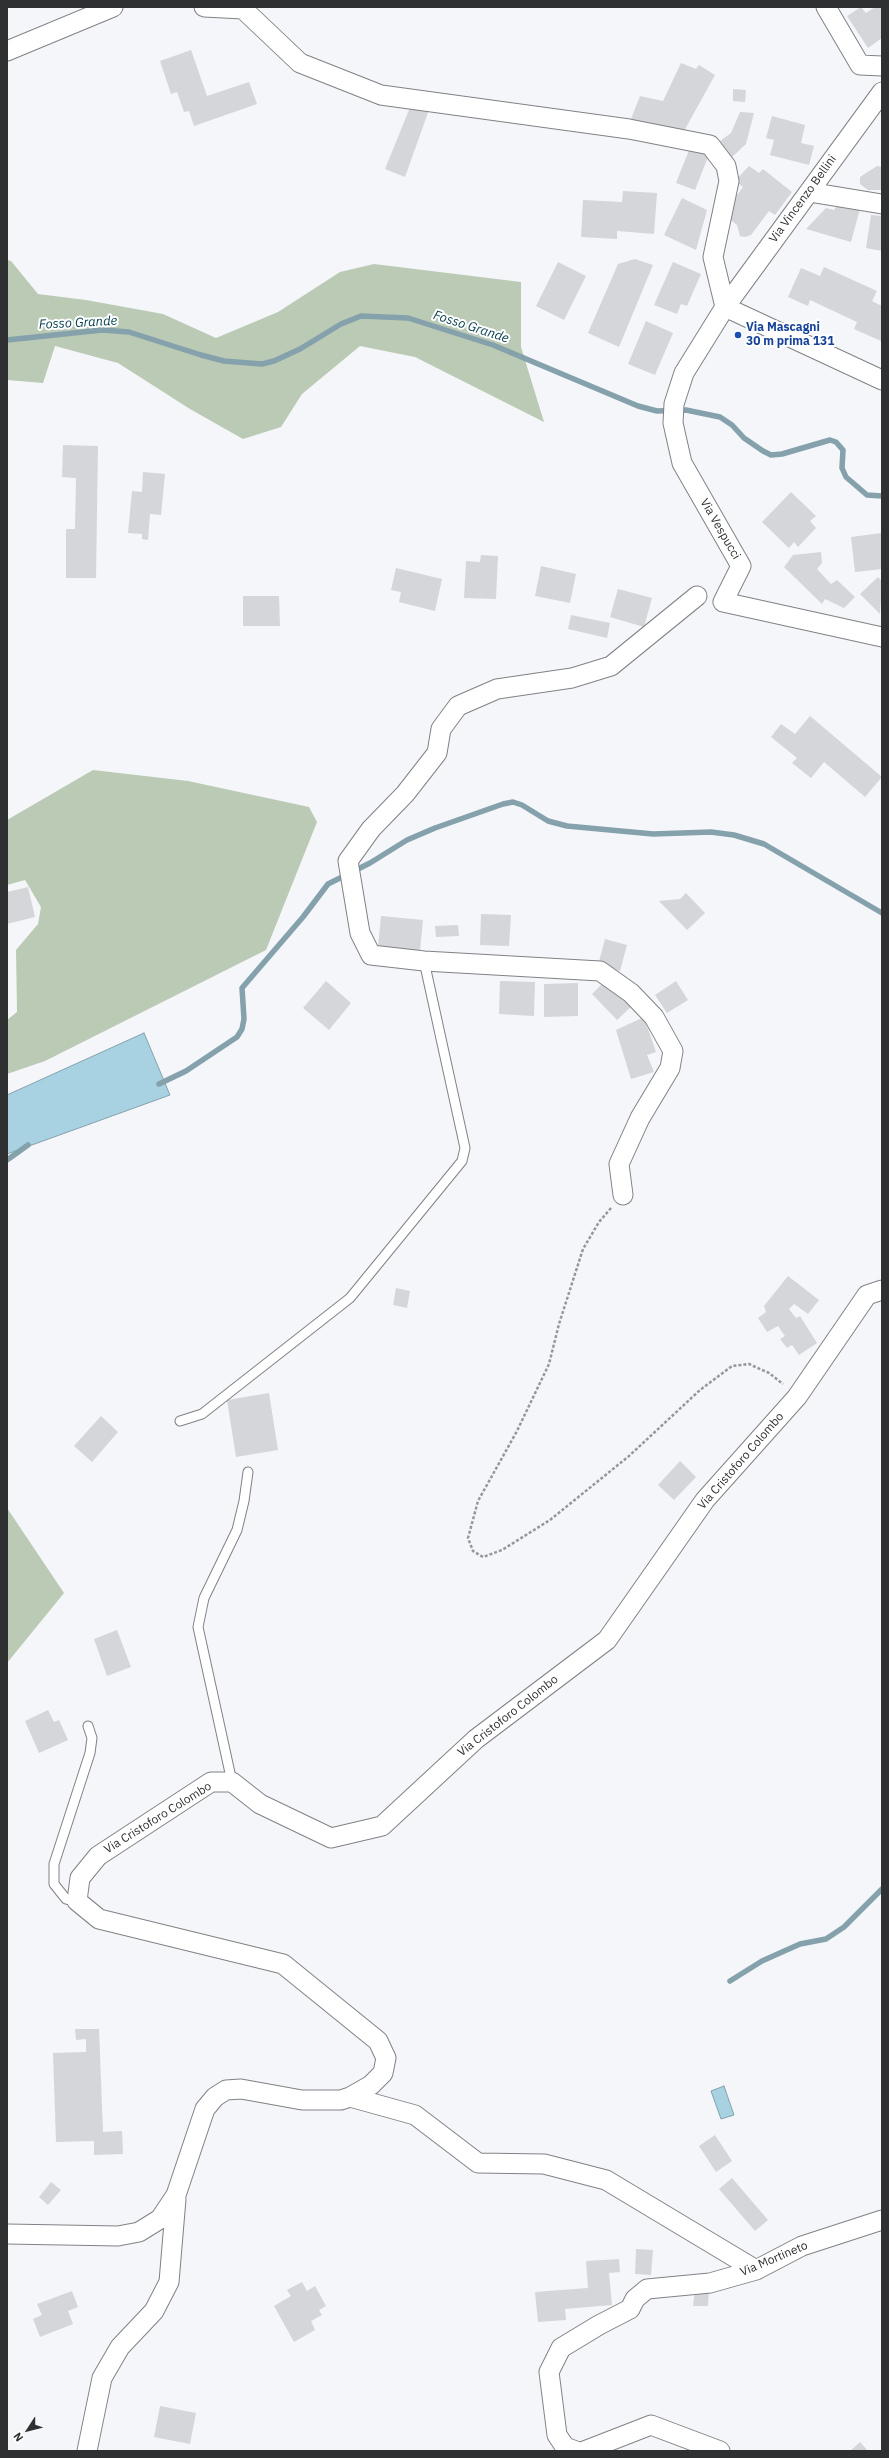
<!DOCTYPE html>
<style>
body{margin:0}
#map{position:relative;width:889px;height:2458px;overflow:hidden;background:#f4f6fa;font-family:"IBM Plex Sans",sans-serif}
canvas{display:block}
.frame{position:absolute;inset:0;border:8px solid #2f3031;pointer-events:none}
.north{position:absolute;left:8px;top:2410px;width:40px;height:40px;-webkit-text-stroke:3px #fff;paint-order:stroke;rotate:234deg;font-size:11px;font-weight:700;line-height:16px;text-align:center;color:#2f3031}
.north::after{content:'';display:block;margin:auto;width:14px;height:18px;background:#2f3031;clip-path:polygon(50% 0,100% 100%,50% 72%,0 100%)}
</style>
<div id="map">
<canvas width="889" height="2458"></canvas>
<div class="frame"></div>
<div class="north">N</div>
</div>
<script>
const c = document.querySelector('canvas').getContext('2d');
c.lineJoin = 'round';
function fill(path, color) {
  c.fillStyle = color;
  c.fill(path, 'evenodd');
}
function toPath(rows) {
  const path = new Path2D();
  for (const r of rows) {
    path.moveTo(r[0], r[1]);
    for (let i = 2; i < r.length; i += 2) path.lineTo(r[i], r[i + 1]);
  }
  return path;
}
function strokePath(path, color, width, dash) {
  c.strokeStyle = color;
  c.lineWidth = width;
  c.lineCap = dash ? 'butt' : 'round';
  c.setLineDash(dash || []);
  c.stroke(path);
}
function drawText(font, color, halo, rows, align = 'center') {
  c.font = font + ' "IBM Plex Sans",sans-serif';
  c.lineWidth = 4;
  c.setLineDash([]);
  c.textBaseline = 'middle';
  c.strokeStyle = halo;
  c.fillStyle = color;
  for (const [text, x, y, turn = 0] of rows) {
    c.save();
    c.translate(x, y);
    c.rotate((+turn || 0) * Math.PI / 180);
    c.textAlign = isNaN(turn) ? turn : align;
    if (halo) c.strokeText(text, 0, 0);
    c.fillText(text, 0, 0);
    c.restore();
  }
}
const green = toPath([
 [7,260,11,261,38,294,86,300,163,314,216,338,278,312,340,272,374,264,521,282,521,347,544,422,415,357,360,346,302,394,281,427,243,439,190,409,118,363,55,346,43,383,7,380],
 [93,770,188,781,309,807,317,822,266,950,45,1061,7,1074,7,1020,17,1012,16,950,38,924,41,907,25,880,7,885,7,820],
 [7,1508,64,1593,7,1663]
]);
const water = toPath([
 [144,1033,170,1095,7,1154,7,1095,144,1033],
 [724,2086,734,2115,721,2119,711,2091,724,2086]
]);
const stream = toPath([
 [7,340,102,330,129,332,201,355,224,361,262,364,274,361,300,349,341,324,361,316,408,318,493,345,638,406,657,411,686,410,720,417,732,425,744,438,763,451,771,455,782,454,830,440,836,442,843,450,842,468,846,477,867,495,882,496],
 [159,1084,186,1071,237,1037,242,1029,244,1019,242,988,303,917,328,884,370,863,407,840,435,828,503,804,513,802,522,805,548,821,567,826,653,834,711,832,734,835,764,844,882,913],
 [7,1160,28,1145],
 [730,1981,762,1961,800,1944,826,1939,844,1927,882,1889]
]);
const building = toPath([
 [861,7,866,13,875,7,882,7,882,38,868,48,847,16],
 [191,50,207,96,249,82,257,104,194,126,189,111,184,112,177,92,171,94,160,61],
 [681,63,696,69,699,65,715,75,683,133,631,119,640,96,663,101],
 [733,89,746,90,745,102,733,101],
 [411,105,430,107,405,177,385,169],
 [740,112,754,113,746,144,731,158,720,141,731,133],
 [772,116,805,125,801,143,814,146,809,165,770,155,774,140,766,138],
 [691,145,710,152,695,190,676,183],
 [749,166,759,173,763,169,792,192,775,215,769,211,751,235,745,237,740,236,737,225,728,218,734,209,730,205,743,187,735,181],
 [877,166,882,167,882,190,868,190,860,184,860,177],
 [623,191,657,193,654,234,617,231,617,239,581,237,583,200,622,202],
 [682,198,707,210,696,250,664,235],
 [839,202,860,209,851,242,806,229,826,208,834,210],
 [871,215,882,216,882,251,866,248],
 [635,259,653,265,619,347,588,333,618,264],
 [558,262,586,276,564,320,536,306],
 [673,262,701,274,687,306,681,304,677,314,654,305],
 [824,267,877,291,872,301,882,306,881,341,854,329,857,322,810,300,808,306,788,297,801,268,820,276],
 [646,321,673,333,655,375,628,364],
 [63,445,98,446,96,578,66,578,66,529,75,529,76,478,62,477],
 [143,472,165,474,161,515,150,514,148,540,142,539,142,534,128,533,132,491,142,492],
 [791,492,816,516,810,521,816,528,798,547,794,542,789,548,762,522],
 [882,533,882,569,855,572,851,537],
 [821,552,822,563,817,569,831,584,837,580,855,597,844,608,825,599,822,604,784,567,793,555],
 [481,555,498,556,496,599,464,598,466,561,480,562],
 [541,566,576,574,570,603,535,596],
 [396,568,442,579,435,611,399,602,401,592,391,590],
 [878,577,882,581,880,614,860,594],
 [618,589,652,598,644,627,610,617],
 [243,596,279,596,280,626,243,626],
 [571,615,610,623,607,638,568,629],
 [810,716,882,777,865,797,824,762,811,778,792,763,797,758,771,737,781,724,795,734],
 [28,887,35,917,7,924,7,892],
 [686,893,705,913,687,930,659,901,680,899],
 [481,914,511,915,509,946,480,945],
 [381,916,423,920,420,951,378,947],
 [458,925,459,936,436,937,435,926],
 [605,939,627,945,620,971,598,965],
 [607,979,632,1006,617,1020,592,994],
 [326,981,351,1003,329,1030,303,1008],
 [500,981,535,982,534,1016,499,1014],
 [676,981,688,1000,667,1013,655,995],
 [578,983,578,1016,544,1017,544,984],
 [644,1017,656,1052,647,1055,654,1072,631,1079,616,1030],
 [788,1276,819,1300,808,1314,794,1304,789,1309,796,1318,800,1316,817,1343,799,1355,792,1345,787,1348,780,1339,785,1336,778,1326,767,1332,758,1318,766,1312,764,1306],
 [396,1288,410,1291,407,1308,393,1305],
 [269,1393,278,1450,236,1457,227,1400],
 [101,1416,118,1432,92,1462,74,1446],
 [680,1461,696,1477,674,1500,658,1485],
 [117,1630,131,1667,107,1676,94,1639],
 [48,1710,54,1722,59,1720,68,1740,39,1753,25,1721],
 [75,2029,99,2029,103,2132,122,2131,123,2154,94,2155,94,2141,56,2142,53,2053,86,2052,86,2039,76,2040],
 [715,2135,732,2161,716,2172,699,2146],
 [732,2178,768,2220,755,2231,719,2189],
 [51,2182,61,2190,48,2205,39,2197],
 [636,2249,653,2250,651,2275,635,2274],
 [619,2259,620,2272,609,2273,612,2305,565,2309,566,2320,538,2322,535,2292,588,2288,586,2261],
 [302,2282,307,2291,315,2286,326,2306,319,2310,322,2315,311,2321,315,2330,294,2342,274,2306,291,2296,287,2290],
 [695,2290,709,2291,708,2306,693,2306],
 [72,2291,78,2307,68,2311,73,2324,40,2337,33,2319,42,2315,37,2304],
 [160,2406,196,2413,190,2444,154,2437],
 [860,2442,868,2451,850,2451]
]);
const path = toPath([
 [611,1208,599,1222,583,1249,559,1324,549,1364,517,1431,478,1501,468,1538,473,1551,483,1557,502,1550,550,1520,629,1456,700,1390,732,1366,749,1364,769,1373,783,1384]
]);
const service = toPath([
 [180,1421,202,1414,350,1298,462,1161,465,1148,424,961],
 [232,1782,198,1627,204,1598,237,1530,244,1501,248,1472],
 [77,1901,66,1899,54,1884,54,1864,90,1753,92,1738,88,1726]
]);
const minor = toPath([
 [204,7,243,9,300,63,381,95,629,129,710,145,726,166,729,181,713,257,725,307],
 [826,7,860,65,882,66],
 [7,51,113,7],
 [882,92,725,307,684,373,674,404,673,423,682,463,741,566,723,602,882,637],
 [809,192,882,204],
 [725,307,882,380],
 [623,1195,619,1164,640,1118,670,1068,673,1051,654,1017,631,993,600,971,424,961,371,955,360,933,348,861,371,829,405,794,437,753,441,729,458,706,497,689,572,678,611,666,697,596],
 [350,2097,415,2115,478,2163,544,2164,606,2180,756,2270],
 [7,2234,118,2236,139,2232,160,2219,176,2195,205,2109,215,2097,226,2090,241,2089,302,2100,341,2100,350,2097,371,2085,383,2073,386,2058,378,2041,283,1964,99,1919,77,1901,80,1878,98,1856,211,1782,232,1782,260,1804,331,1838,382,1826,476,1739,607,1640,705,1500,797,1397,867,1295,882,1290],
 [87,2451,102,2378,120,2347,154,2311,169,2282,176,2199],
 [576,2451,565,2447,557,2435,549,2372,561,2348,599,2325,630,2309,635,2299,647,2289,710,2283,756,2270,802,2246,882,2220],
 [584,2451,651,2425,720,2451]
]);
const markers = [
 [738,335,4,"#1a4fb4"]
];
const streetNames = [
 ["Via Vincenzo Bellini",803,199,-54],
 ["Via Vespucci",720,529,60],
 ["Via Cristoforo Colombo",741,1461,-49],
 ["Via Cristoforo Colombo",508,1716,-38],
 ["Via Cristoforo Colombo",158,1818,-32],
 ["Via Mortineto",774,2259,-23]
];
const transitNames = [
 ["Via Mascagni",746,328],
 ["30 m prima 131",746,342]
];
const waterNames = [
 ["Fosso Grande",78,323,-3],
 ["Fosso Grande",471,327,18]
];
fill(green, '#bbcab4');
fill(water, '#a8d2e1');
strokePath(water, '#84a1ac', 1);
strokePath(stream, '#84a1ac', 5.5);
fill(building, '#d4d6da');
strokePath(service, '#808285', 11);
strokePath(minor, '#808285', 21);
strokePath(path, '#96979a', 2.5, [3, 2]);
strokePath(service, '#fff', 9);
strokePath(minor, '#fff', 19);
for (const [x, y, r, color] of markers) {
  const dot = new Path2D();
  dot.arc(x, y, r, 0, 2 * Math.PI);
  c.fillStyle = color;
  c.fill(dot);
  strokePath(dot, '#fff', 1.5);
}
drawText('12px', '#2f3031', '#fff', streetNames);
drawText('bold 12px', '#164399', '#fff', transitNames, 'left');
drawText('italic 13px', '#003c4c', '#fff', waterNames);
</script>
